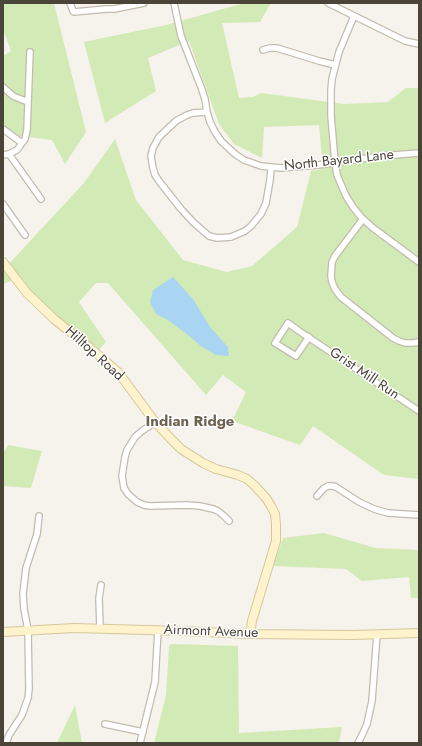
<!DOCTYPE html>
<style>
body{margin:0}
#map{position:relative;width:422px;height:746px;overflow:hidden;background:#f6f3ec;font-family:Jost,sans-serif}
canvas{display:block}
.frame{position:absolute;inset:0;border:4px solid #4b4439;pointer-events:none}
</style>
<div id="map">
<canvas width="422" height="746"></canvas>
<div class="frame"></div>
</div>
<script>
const c = document.querySelector('canvas').getContext('2d');
c.lineJoin = 'round';
function fill(path, color) {
  c.fillStyle = color;
  c.fill(path, 'evenodd');
}
function toPath(rows) {
  const path = new Path2D();
  for (const r of rows) {
    path.moveTo(r[0], r[1]);
    for (let i = 2; i < r.length; i += 2) path.lineTo(r[i], r[i + 1]);
  }
  return path;
}
function strokePath(path, color, width, dash) {
  c.strokeStyle = color;
  c.lineWidth = width;
  c.lineCap = dash ? 'butt' : 'round';
  c.setLineDash(dash || []);
  c.stroke(path);
}
function drawText(font, color, halo, rows, align = 'center') {
  c.font = font + ' Jost,sans-serif';
  c.lineWidth = 3;
  c.setLineDash([]);
  c.textBaseline = 'middle';
  c.strokeStyle = halo;
  c.fillStyle = color;
  for (const [text, x, y, turn = 0] of rows) {
    c.save();
    c.translate(x, y);
    c.rotate((+turn || 0) * Math.PI / 180);
    c.textAlign = isNaN(turn) ? turn : align;
    if (halo) c.strokeText(text, 0, 0);
    c.fillText(text, 0, 0);
    c.restore();
  }
}
const green = toPath([
 [3,3,54,3,86,132,65,164,52,140,13,135,3,127,3,56,11,51,3,29],
 [244,3,271,3,260,22,222,23,239,98,253,97,261,93,344,104,388,102,406,88,419,88,419,479,384,475,313,426,300,445,232,421,246,392,223,375,206,395,108,283,96,283,79,302,106,342,96,353,16,279,3,284,3,263,6,267,84,183,115,139,136,200,183,260,227,272,252,266,297,227,311,171,323,169,319,125,264,127,262,158,234,144,219,124,189,41,148,58,156,91,105,123,84,42,166,25],
 [8,445,42,451,31,488,3,486,3,454],
 [324,533,376,548,419,550,419,598,411,598,409,577,362,581,346,569,273,566,283,538],
 [171,644,238,646,239,733,342,727,339,743,154,743,166,695,169,646],
 [75,705,82,743,57,743]
]);
const water = toPath([
 [173,277,193,299,210,327,228,347,229,356,216,355,201,346,188,335,168,320,156,314,150,302,153,290]
]);
const street = toPath([
 [70,3,73,11,74,12,106,9,114,9,144,3],
 [174,3,181,36,201,87,205,99,207,112,210,122,215,132,221,141,235,154,244,160,261,166,281,168,318,165,381,156,419,153],
 [328,3,405,41,419,44],
 [354,16,339,52,332,79,331,90,331,116,335,162,337,175,346,196,353,207,361,217,373,228,419,262],
 [263,50,270,48,277,48,319,61,335,65],
 [3,87,13,96,28,102],
 [207,112,193,113,187,115,176,121,159,137,153,148,151,156,153,168,155,175,159,181,181,209,194,223,209,236,217,238,231,237,245,231,251,226,261,214,266,203,270,180,271,168],
 [3,129,22,143],
 [9,154,41,199],
 [3,155,9,154,17,150,25,139,27,130,30,52],
 [3,204,25,235],
 [363,219,335,256,332,262,331,276,332,282,335,289,341,297,393,338,399,341,405,343,413,343,419,342],
 [309,337,296,356,275,343,288,323,299,331,419,411],
 [155,422,142,431,135,437,127,450,125,457,122,476,124,488,128,494,137,502,144,505,150,506,187,505,200,506,213,509,218,511,224,516,229,521],
 [317,496,324,488,328,486,332,486,336,487,359,502,374,509,388,513,419,515],
 [100,629,99,598,101,585],
 [105,724,143,732],
 [6,743,9,735,22,715,28,698,29,689,28,630,24,609,23,594,26,568,37,534,39,516],
 [140,743,155,682,158,630],
 [358,743,363,733,367,724,372,701,377,634]
]);
const secondary = toPath([
 [3,262,27,293,54,319,89,347,118,372,155,422,172,440,181,449,203,463,216,469,238,475,247,479,254,485,266,498,271,506,275,514,276,524,276,541,252,621,250,634],
 [3,632,74,628,183,631,250,634,353,635,419,633]
]);
const streetNames = [
 ["North Bayard Lane",339,161,-6],
 ["Hilltop Road",94,354,42],
 ["Grist Mill Run",364,374,34],
 ["Airmont Avenue",211,632,2]
];
const neighbourhoodNames = [
 ["Indian Ridge",190,422]
];
fill(green, '#d2eab5');
fill(water, '#a9d4f2');
strokePath(street, '#c2bbae', 8);
strokePath(secondary, '#d6c79b', 10);
strokePath(street, '#fff', 5.5);
strokePath(secondary, '#fff3cd', 8);
drawText('14px', '#4b4439', '#fff', streetNames);
drawText('bold 15px', '#6e6250', '#fff', neighbourhoodNames);
</script>
